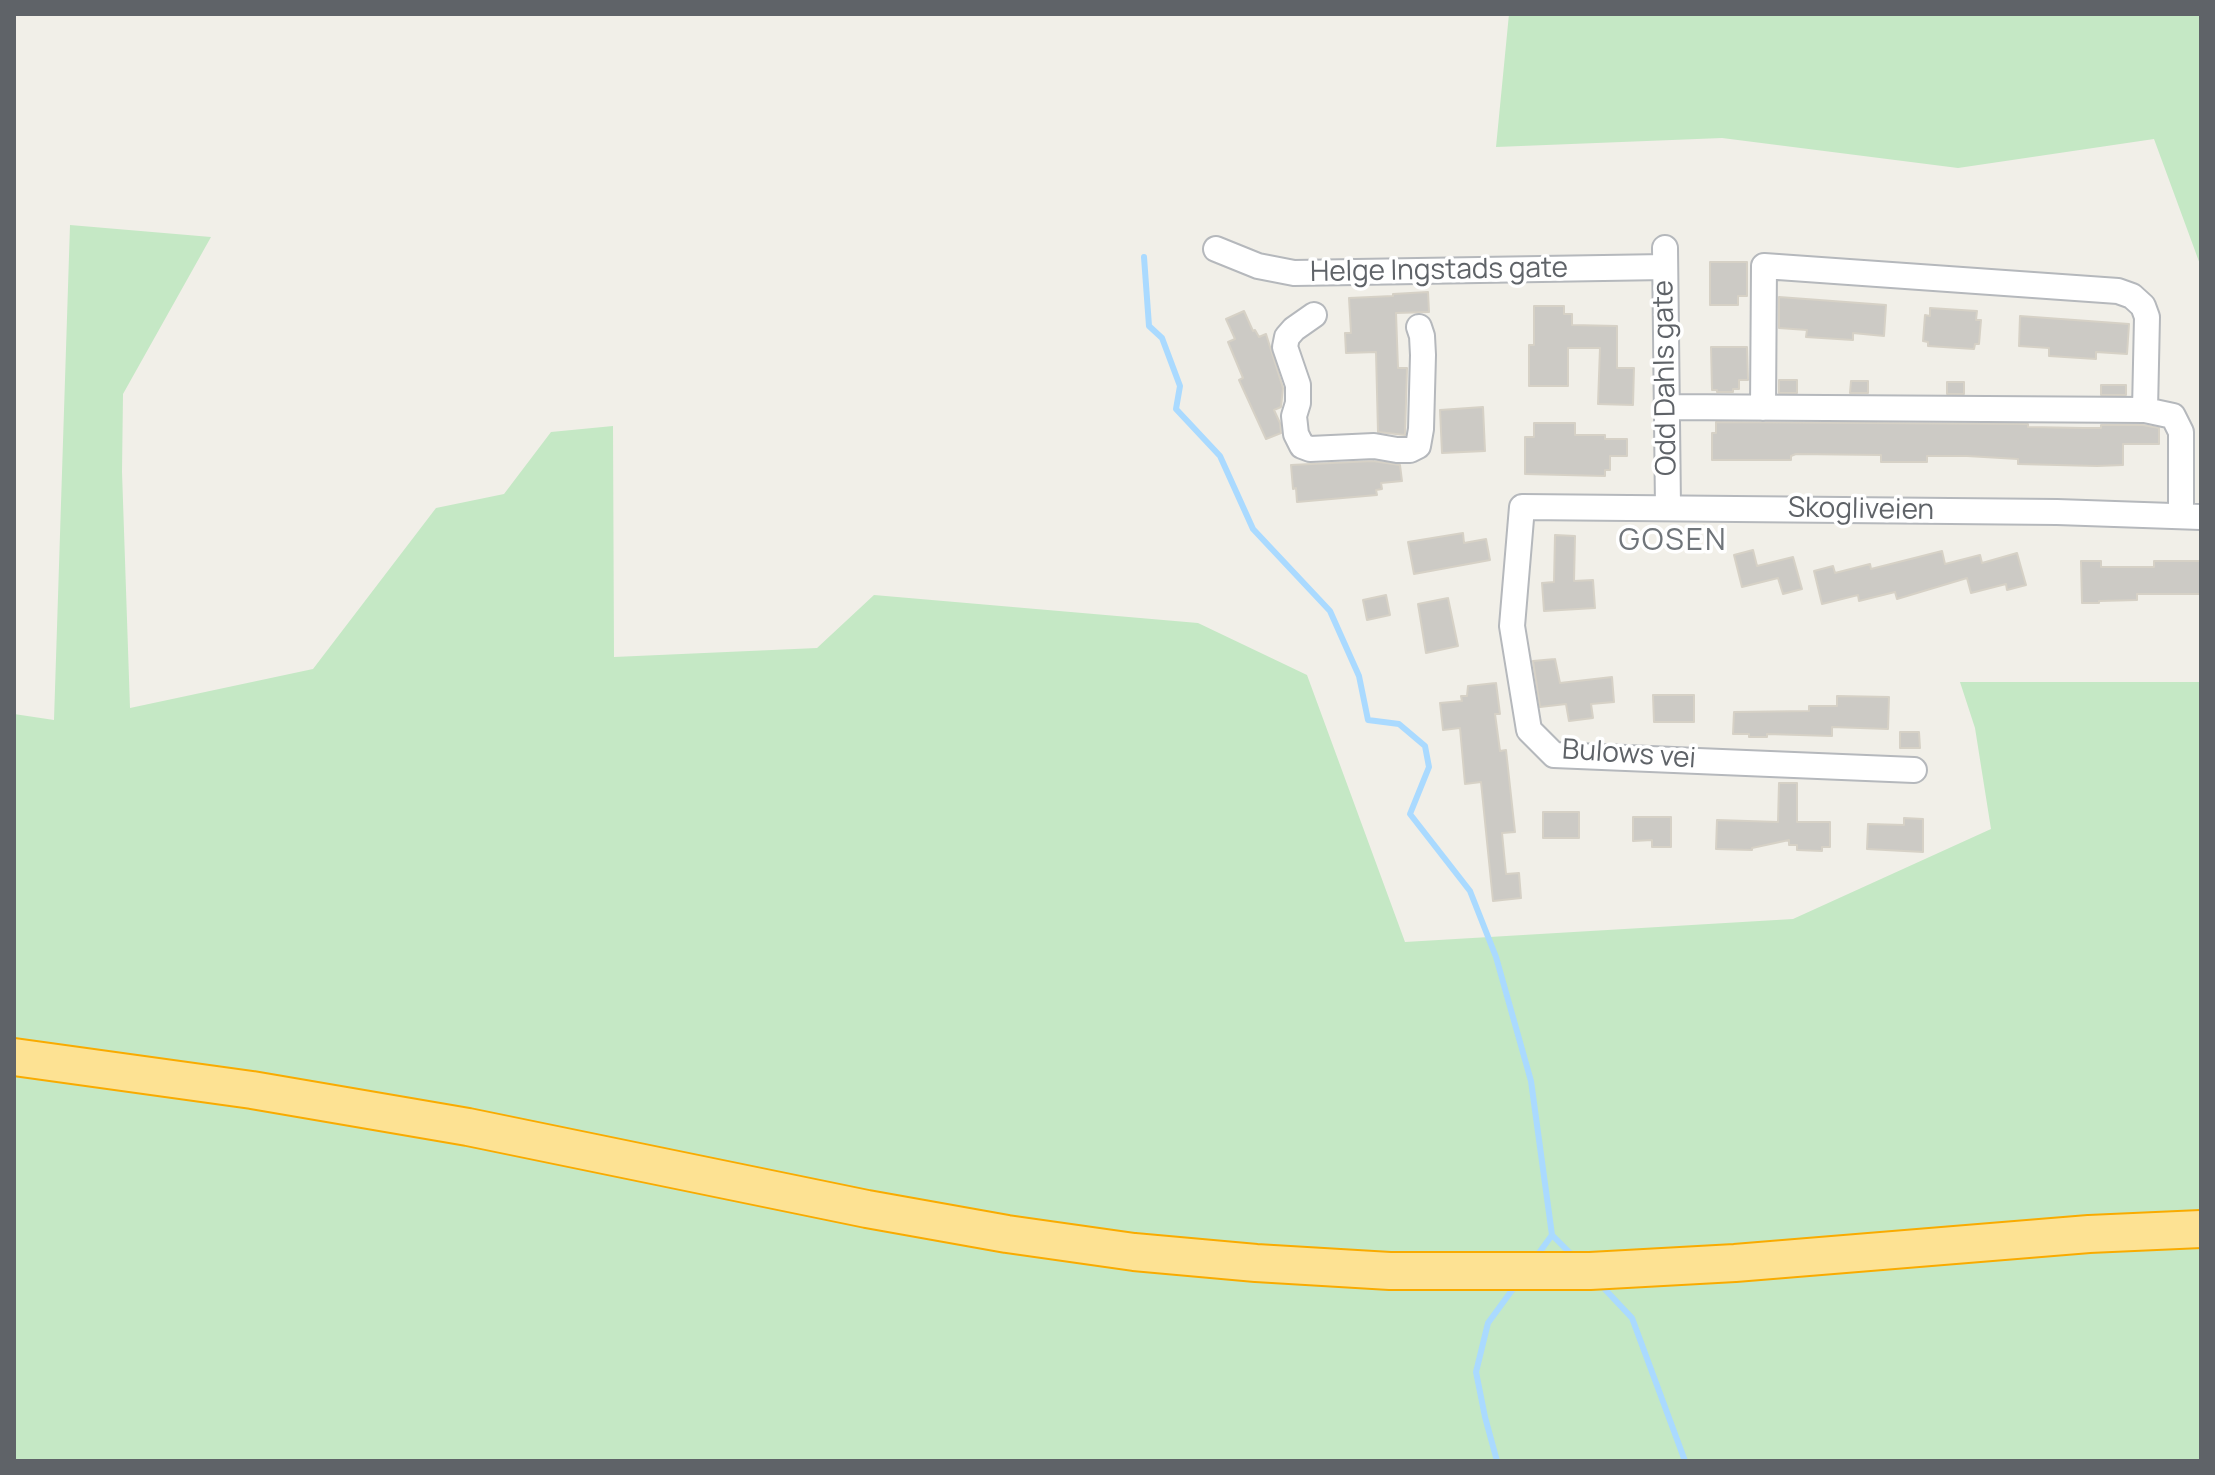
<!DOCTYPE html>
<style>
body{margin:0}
#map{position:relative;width:2215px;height:1475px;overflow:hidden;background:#f1efe8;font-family:Manrope,sans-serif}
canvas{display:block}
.frame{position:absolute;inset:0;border:16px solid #5f6368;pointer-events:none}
</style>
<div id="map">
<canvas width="2215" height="1475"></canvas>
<div class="frame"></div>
</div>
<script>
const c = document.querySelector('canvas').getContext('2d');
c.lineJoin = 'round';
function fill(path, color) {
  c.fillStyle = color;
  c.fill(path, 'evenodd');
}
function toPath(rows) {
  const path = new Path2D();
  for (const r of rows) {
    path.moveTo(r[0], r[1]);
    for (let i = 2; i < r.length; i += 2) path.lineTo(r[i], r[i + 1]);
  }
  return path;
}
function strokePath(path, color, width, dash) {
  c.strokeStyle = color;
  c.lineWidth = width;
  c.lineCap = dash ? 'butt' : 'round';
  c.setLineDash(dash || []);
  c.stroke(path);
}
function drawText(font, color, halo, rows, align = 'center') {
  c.font = font + ' Manrope,sans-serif';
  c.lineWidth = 7;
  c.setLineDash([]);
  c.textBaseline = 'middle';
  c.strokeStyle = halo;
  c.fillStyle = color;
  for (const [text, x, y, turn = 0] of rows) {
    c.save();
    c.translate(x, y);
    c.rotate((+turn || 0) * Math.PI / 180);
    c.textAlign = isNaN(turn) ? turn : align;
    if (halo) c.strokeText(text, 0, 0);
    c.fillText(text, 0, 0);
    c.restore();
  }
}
const green = toPath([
 [1509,14,2201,14,2201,267,2154,139,1958,168,1722,138,1496,147],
 [70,225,211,237,123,394,122,472,130,708,313,669,436,508,504,494,551,432,613,426,614,657,817,648,874,595,1198,623,1307,675,1405,942,1793,919,1991,829,1975,728,1960,682,2201,682,2201,1461,14,1461,14,714,54,720]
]);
const stream = toPath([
 [1144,257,1149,326,1162,338,1180,386,1176,409,1220,456,1253,529,1330,611,1359,676,1368,720,1399,724,1425,746,1429,767,1410,814,1470,891,1496,957,1531,1081,1552,1235,1536,1257],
 [1552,1235,1575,1258],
 [1599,1283,1632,1318,1685,1461],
 [1497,1461,1485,1417,1476,1372,1488,1323,1518,1282]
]);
const building = toPath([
 [1710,262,1747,262,1747,296,1738,296,1738,305,1710,305,1710,262],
 [1428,292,1429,312,1396,313,1398,368,1407,368,1405,435,1378,432,1376,352,1346,353,1345,333,1351,333,1349,298,1393,296,1393,294,1428,292],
 [1779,297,1886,305,1884,336,1853,333,1853,340,1806,337,1807,330,1779,328,1779,297],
 [1534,306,1564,306,1564,314,1572,314,1572,325,1617,326,1617,368,1634,368,1633,405,1598,404,1600,348,1568,348,1568,386,1529,386,1529,345,1534,345,1534,306],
 [1930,308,1977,311,1976,320,1981,320,1979,344,1975,344,1974,349,1928,346,1928,342,1923,341,1925,315,1930,316,1930,308],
 [1244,311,1253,331,1255,330,1259,337,1266,334,1283,388,1281,407,1274,410,1280,423,1281,433,1266,439,1239,380,1243,378,1228,342,1235,339,1226,319,1244,311],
 [2020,316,2129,324,2127,354,2096,352,2096,359,2049,356,2049,348,2019,346,2020,316],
 [1711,347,1747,347,1748,380,1739,380,1739,389,1733,389,1733,392,1717,392,1717,390,1712,390,1711,347],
 [1779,380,1797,380,1797,393,1779,393,1779,380],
 [1851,381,1868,381,1868,393,1850,393,1851,381],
 [1947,382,1964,382,1964,394,1947,394,1947,382],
 [2101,385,2126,385,2126,395,2101,395,2101,385],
 [1483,407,1485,451,1442,453,1440,410,1483,407],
 [1716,422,2028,424,2028,427,2083,428,2101,428,2101,425,2143,425,2159,428,2159,444,2123,444,2123,465,2097,466,2018,464,2018,459,1967,456,1927,456,1927,462,1881,462,1881,455,1796,454,1791,456,1791,460,1712,460,1712,433,1716,433,1716,422],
 [1534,423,1575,423,1575,435,1605,435,1605,439,1627,439,1627,456,1610,456,1610,470,1605,470,1605,476,1525,474,1525,437,1534,437,1534,423],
 [1373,461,1400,465,1402,481,1381,483,1382,489,1376,490,1377,495,1297,502,1296,488,1293,489,1291,465,1373,461],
 [1463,533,1464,543,1486,539,1490,560,1414,574,1408,542,1463,533],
 [1555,535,1575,536,1574,581,1593,580,1595,608,1544,611,1542,583,1554,582,1555,535],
 [1753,550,1757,566,1793,557,1802,589,1783,594,1778,578,1742,587,1734,555,1753,550],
 [1942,551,1945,564,1980,555,1982,563,2017,553,2026,585,2007,590,2006,584,1971,593,1967,578,1897,599,1895,592,1859,601,1858,595,1822,604,1814,571,1833,566,1835,573,1870,564,1871,569,1942,551],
 [2081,561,2101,561,2101,567,2154,567,2154,561,2201,561,2201,594,2137,594,2137,600,2099,601,2099,603,2082,603,2081,561],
 [1386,595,1390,615,1367,620,1363,600,1386,595],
 [1448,598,1458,646,1426,653,1418,604,1448,598],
 [1555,659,1560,683,1612,677,1614,702,1591,704,1593,718,1569,721,1566,704,1540,707,1533,661,1555,659],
 [1496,683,1500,714,1495,714,1500,751,1506,750,1515,832,1502,833,1506,874,1519,873,1521,898,1493,901,1481,782,1465,784,1460,728,1443,730,1440,703,1462,701,1461,696,1467,696,1468,686,1496,683],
 [1653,695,1694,695,1694,722,1654,722,1653,695],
 [1837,696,1889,697,1888,729,1832,727,1832,736,1767,734,1767,737,1749,737,1749,734,1733,734,1734,712,1809,711,1809,706,1837,706,1837,696],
 [1900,732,1919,732,1920,748,1900,748,1900,732],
 [1779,783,1797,783,1797,822,1830,822,1830,847,1822,847,1822,851,1797,850,1797,845,1789,845,1789,840,1752,848,1752,850,1716,849,1717,820,1778,822,1779,783],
 [1543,812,1579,812,1579,838,1543,838,1543,812],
 [1633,817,1671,817,1671,847,1652,847,1652,840,1633,841,1633,817],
 [1904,818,1923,819,1923,852,1867,849,1868,824,1904,825,1904,818]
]);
const minor = toPath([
 [1665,248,1668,507],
 [1216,249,1258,266,1294,273,1665,267],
 [1314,315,1294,329,1287,337,1285,347,1298,385,1298,403,1294,416,1296,434,1302,446,1310,449,1374,446,1397,450,1410,450,1418,446,1421,429,1423,355,1422,336,1419,327],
 [1667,407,2145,410,2173,416,2181,432,2181,515],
 [1763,408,1764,266,2118,291,2132,296,2143,306,2147,317,2145,410],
 [1914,770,1554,755,1529,730,1512,626,1522,507,2057,512,2201,517]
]);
const highway = toPath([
 [14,1057,252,1090,468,1127,867,1209,1007,1234,1134,1252,1256,1263,1390,1271,1590,1271,1735,1263,2089,1234,2201,1229]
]);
const streetNames = [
 ["Helge Ingstads gate",1439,271,-1],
 ["Odd Dahls gate",1666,378,-91],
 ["Skogliveien",1861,510,1],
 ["Bulows vei",1629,755,4]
];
const neighbourhoodNames = [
 ["GOSEN",1673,542]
];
fill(green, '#c5e8c5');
strokePath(stream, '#aadaff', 6);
fill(building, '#cccac5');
strokePath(building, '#d6d1c6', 2);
strokePath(minor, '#b5b8bc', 28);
strokePath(highway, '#f9ab00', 40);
strokePath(minor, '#fff', 24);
strokePath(highway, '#fde293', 36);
drawText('28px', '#5f6368', '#fff', streetNames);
c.letterSpacing = '2px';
drawText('30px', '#70757a', '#fff', neighbourhoodNames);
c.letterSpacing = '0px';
</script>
